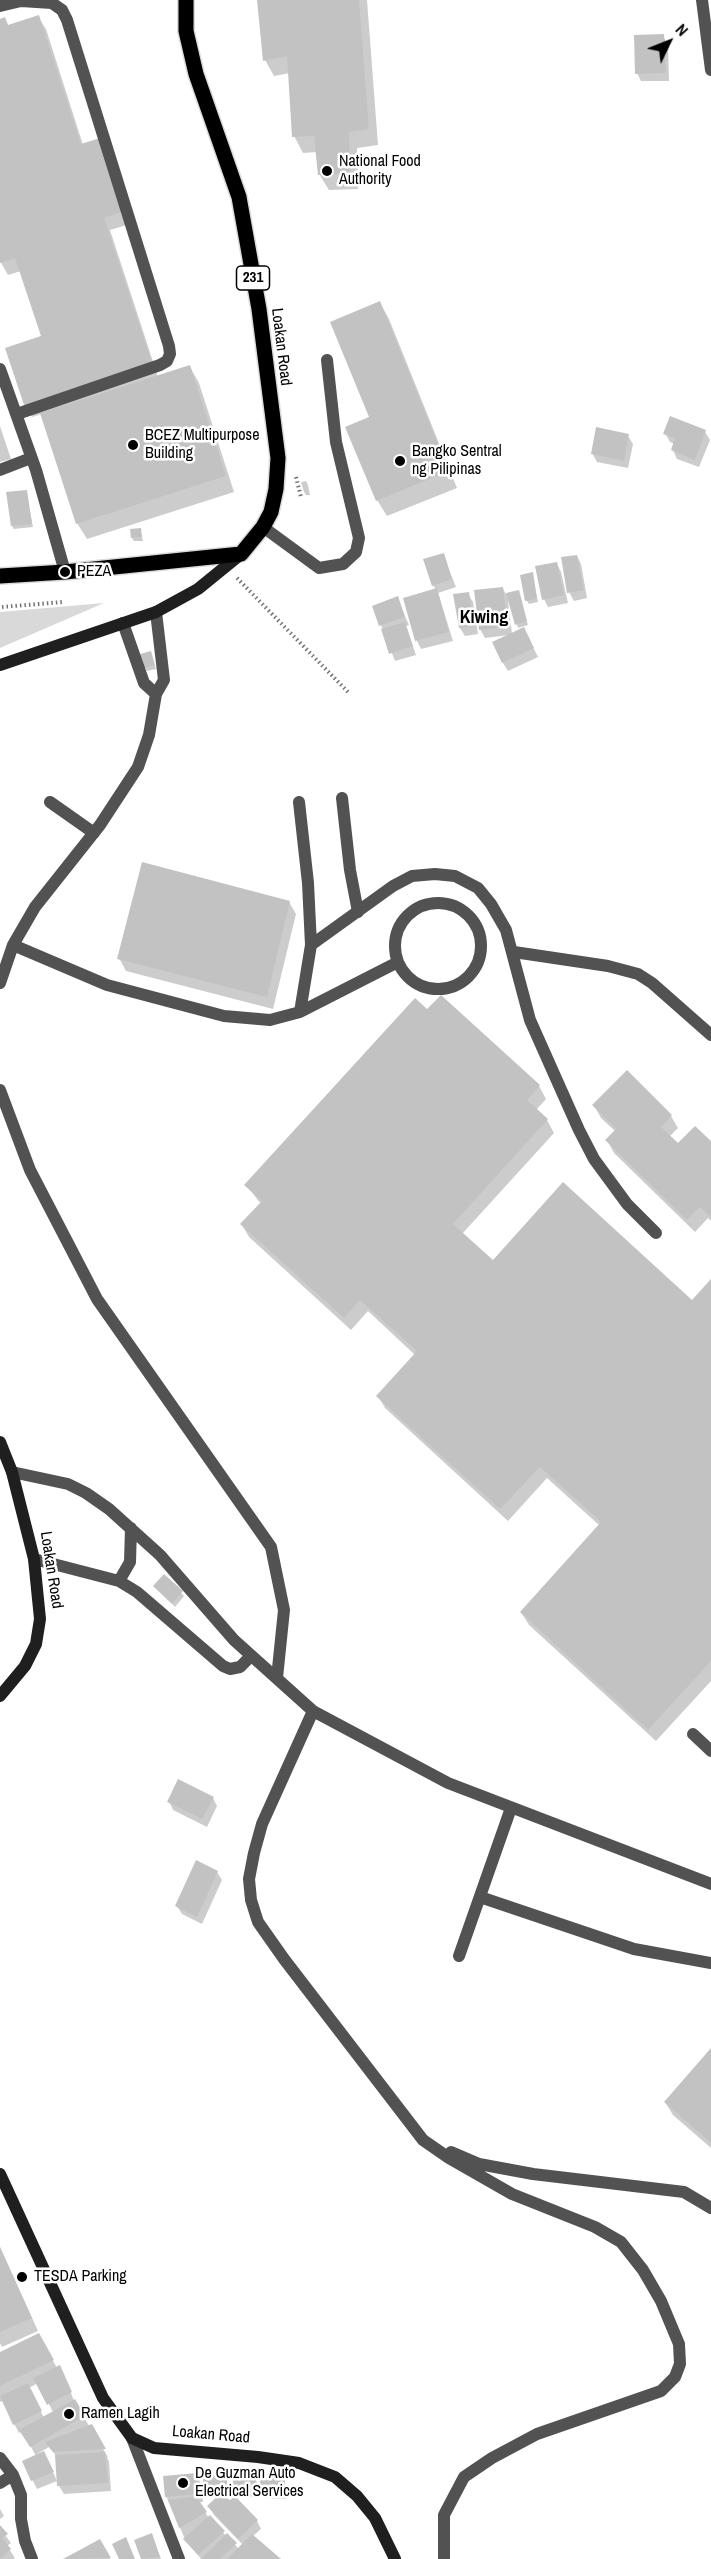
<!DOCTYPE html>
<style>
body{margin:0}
#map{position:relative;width:711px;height:2559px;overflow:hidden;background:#fff;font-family:"Archivo Narrow",sans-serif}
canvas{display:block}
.north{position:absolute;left:639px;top:12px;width:60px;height:60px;-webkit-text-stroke:4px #fff;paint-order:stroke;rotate:47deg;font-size:16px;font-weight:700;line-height:24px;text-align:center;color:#000}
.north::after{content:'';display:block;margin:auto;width:21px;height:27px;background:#000;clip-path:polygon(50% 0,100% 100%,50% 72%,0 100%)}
</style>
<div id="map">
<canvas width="711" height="2559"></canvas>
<div class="north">N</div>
</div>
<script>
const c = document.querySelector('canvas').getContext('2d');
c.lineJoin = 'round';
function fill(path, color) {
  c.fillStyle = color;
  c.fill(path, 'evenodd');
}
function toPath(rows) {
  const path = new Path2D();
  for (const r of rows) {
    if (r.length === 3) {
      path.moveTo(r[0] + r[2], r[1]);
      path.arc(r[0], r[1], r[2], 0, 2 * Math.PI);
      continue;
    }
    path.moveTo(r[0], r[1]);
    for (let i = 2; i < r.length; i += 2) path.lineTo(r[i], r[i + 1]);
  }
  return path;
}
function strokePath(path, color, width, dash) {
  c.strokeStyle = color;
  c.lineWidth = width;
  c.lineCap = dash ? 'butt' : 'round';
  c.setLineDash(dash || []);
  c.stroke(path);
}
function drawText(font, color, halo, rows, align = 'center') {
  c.font = font + ' "Archivo Narrow",sans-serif';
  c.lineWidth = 5;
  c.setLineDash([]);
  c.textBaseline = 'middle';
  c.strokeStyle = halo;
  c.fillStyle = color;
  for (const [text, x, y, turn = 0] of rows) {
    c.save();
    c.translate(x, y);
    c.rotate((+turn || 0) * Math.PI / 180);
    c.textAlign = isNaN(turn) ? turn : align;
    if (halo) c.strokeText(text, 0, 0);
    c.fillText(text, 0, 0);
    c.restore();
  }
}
const green = toPath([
 [104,603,0,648,0,612]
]);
const shadow = toPath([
 [259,0,367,0,378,145,357,148,358,189,329,190,319,174,317,152,303,153,294,136,290,73,274,76,265,60],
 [38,17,46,29,83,145,130,224,110,230,158,377,190,367,199,383,234,492,87,539,77,523,42,414,32,417,25,404,43,337,21,271,8,275,0,261,0,20,4,19,9,26],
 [663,36,668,44,669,81,641,81,637,73],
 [380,303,389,319,457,488,387,516,377,500,371,418],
 [0,426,11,459,0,462],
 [705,432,710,440,699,467,677,459,673,450,675,444,670,442,665,433],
 [628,436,633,444,628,468,597,462,592,453],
 [306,481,308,485,310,495,306,495,304,492,301,482],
 [26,491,33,527,14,529,12,526],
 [140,529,143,541,134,541,132,538],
 [443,555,456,587,438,593,453,641,421,649,417,641,405,599,436,590,433,585],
 [577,556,581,564,587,598,574,601,569,592],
 [557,564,561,572,568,603,548,607,544,599],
 [532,574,538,602,529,604,527,601],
 [503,589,506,594,518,591,528,625,518,628,510,601,508,601,512,634,528,637,538,657,508,671,503,663,509,635,485,638,480,629],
 [468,594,473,602,478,634,465,636,460,628,455,596],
 [397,598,409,625,406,626,416,655,395,661,381,625],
 [152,657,156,669,147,671,145,668],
 [289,902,296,914,273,1009,126,971,119,958],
 [441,997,539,1086,546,1099,536,1110,547,1120,554,1133,462,1234,493,1262,692,1302,711,1281,711,1681,656,1741,529,1625,521,1612,600,1526,547,1478,508,1521,385,1408,378,1396,415,1355,368,1311,351,1330,249,1237,242,1225,261,1204,246,1185],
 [594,1105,671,1116,678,1128,669,1137,678,1146,711,1143,711,1221,708,1218,695,1232,614,1153,607,1140,616,1132,601,1118],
 [164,1576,184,1596,175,1607,155,1586],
 [213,1798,217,1806,207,1827,173,1810,169,1801],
 [217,1872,222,1880,202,1924,182,1914,177,1906],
 [711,2050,711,2148,673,2115,665,2102],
 [0,2247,38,2331,2,2347,0,2343],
 [39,2335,57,2368,64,2375,74,2401,108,2457,107,2457,109,2462,111,2491,64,2494,59,2486,57,2457,49,2447,37,2454,48,2461,57,2481,37,2489,33,2481,24,2461,36,2456,22,2431,19,2433,2,2401,0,2402,0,2353],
 [38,2383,53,2412,44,2418,29,2388],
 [196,2475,201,2483,203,2502,198,2502,209,2518,239,2549,243,2545,214,2515,209,2506,257,2521,261,2529,253,2536,278,2559,201,2559,185,2539,166,2496],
 [226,2477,229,2496,207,2495,205,2491],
 [255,2479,257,2482,256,2497,236,2496,234,2493],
 [284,2480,286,2499,263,2498,261,2495],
 [0,2509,4,2516,0,2519],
 [0,2528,11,2543,7,2546,15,2558,13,2559,0,2559],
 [153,2538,161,2559,143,2559,136,2541],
 [99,2541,110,2559,66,2559]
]);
const building = toPath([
 [257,0,359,0,369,129,349,132,350,173,318,175,314,136,292,137,287,56,263,61],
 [39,15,81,144,100,138,124,211,104,218,152,363,24,405,5,348,41,336,15,258,0,263,0,19,5,17,8,25],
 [664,34,666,73,635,74,634,35],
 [380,301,449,471,376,501,345,427,369,417,330,322],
 [190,365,226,476,76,524,40,413],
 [670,416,706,430,695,460,671,450,675,438,663,434],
 [596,427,629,434,624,461,591,454],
 [27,490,32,524,11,526,6,492],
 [141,528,142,537,131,538,130,529],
 [444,553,452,579,432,586,423,559],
 [577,555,584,590,567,593,561,557],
 [557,562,564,595,542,600,535,566],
 [533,572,537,599,525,601,520,575],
 [503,587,508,627,479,630,474,590],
 [437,588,449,632,415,641,403,598],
 [519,590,527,621,515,625,506,593],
 [469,592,474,626,459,628,453,594],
 [398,596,405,617,379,626,372,606],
 [405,622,413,646,389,654,381,629],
 [524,627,534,648,502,663,492,642],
 [151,651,155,665,144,668,140,654],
 [142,862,290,901,267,997,117,959],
 [441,995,540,1085,527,1100,548,1119,453,1224,493,1260,563,1182,692,1300,711,1279,711,1661,648,1730,520,1612,601,1522,540,1467,500,1509,376,1396,417,1351,360,1300,344,1318,240,1224,262,1201,244,1185,415,998,427,1009],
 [627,1070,672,1115,661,1127,678,1143,695,1126,711,1141,711,1217,700,1207,687,1220,605,1140,616,1129,592,1105],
 [164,1574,183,1591,172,1604,153,1586],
 [178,1779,214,1797,202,1819,167,1802],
 [196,1860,218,1871,197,1917,175,1906],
 [711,2048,711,2143,664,2102],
 [0,2247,32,2318,0,2332],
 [39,2333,54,2360,0,2386,0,2352],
 [60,2365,72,2392,47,2405,33,2378],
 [28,2383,42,2411,13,2425,0,2396],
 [75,2399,85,2416,30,2447,19,2430],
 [92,2424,106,2449,53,2452,45,2442],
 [44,2451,54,2472,31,2481,22,2461],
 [105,2452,108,2483,57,2486,55,2455],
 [197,2473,199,2494,165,2497,163,2476],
 [203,2474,227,2475,227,2493,203,2491],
 [233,2476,256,2477,255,2494,232,2493],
 [260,2477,285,2478,285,2496,260,2495],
 [220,2494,230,2500,235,2496,258,2520,238,2539,207,2506],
 [196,2496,207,2512,179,2528,168,2500],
 [210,2515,225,2531,198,2555,183,2539],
 [0,2525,8,2534,2,2538,11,2549,0,2559],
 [152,2533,160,2557,141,2559,134,2540],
 [227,2533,237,2543,220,2559,201,2559],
 [252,2534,281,2559,227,2559],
 [126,2537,135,2559,119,2559,112,2544],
 [100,2539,111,2558,63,2559]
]);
const path = toPath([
 [296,477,301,497],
 [237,578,349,693],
 [2,607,62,602]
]);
const lane = toPath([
 [702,0,711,70],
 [0,6,21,1,52,3,62,10,67,20,169,346,170,354,167,361,160,365,17,414],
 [0,369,36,470,65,572],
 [0,470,31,458],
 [263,527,319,568,343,564,356,552,359,538,336,442,327,360],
 [123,623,144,683,156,694],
 [342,798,350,870,358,912],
 [50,802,94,833],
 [299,802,308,883,311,945,300,1012],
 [438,946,43],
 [13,945,107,985,224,1016,270,1020,300,1012,398,962],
 [311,945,393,886,412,876,435,874,455,876,478,888,491,904,506,930,530,1020,579,1130,594,1159,627,1204,656,1233],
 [514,952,608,966,638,974,652,983,711,1035],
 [0,983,13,945,35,907,100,825,138,767,149,735,156,694,164,680,156,612],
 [0,1090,30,1170,97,1299,271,1547,284,1610,277,1678],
 [12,1472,68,1484,86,1493,109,1509,160,1555,234,1640,313,1711,448,1783,711,1884],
 [34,1559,119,1581,137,1592,223,1666,230,1669,240,1667,251,1656],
 [119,1581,130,1562,131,1528],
 [313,1711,262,1824,254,1853,249,1879,251,1900,258,1922,284,1959,423,2140,449,2158,512,2194,595,2227,621,2242,643,2270,661,2301,679,2344,680,2364,675,2377,661,2391,537,2434,492,2458,464,2477,444,2515,444,2559],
 [693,1734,711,1751],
 [480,1897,634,1949,711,1963],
 [459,1956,511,1808],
 [451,2152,479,2164,533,2174,684,2192,711,2208]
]);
const street = toPath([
 [132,2438,179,2559],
 [0,2458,13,2475,21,2495,21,2519,25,2541,32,2559],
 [0,2483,13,2475]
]);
const secondary = toPath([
 [0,665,156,612,198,589,241,554],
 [0,1442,12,1472,34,1559,40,1619,36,1644,25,1666,0,1696],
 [0,2174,103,2398,132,2438,154,2448,258,2457,299,2463,335,2477,357,2496,375,2518,395,2559]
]);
const primary = toPath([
 [0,576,65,572,241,554,263,527,271,512,276,489,278,458,259,309,239,197,196,74,186,31,186,0]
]);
const markers = [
 [327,171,6,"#000"],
 [133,445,6,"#000"],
 [400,461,6,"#000"],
 [65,572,6,"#000"],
 [22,2277,6,"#000"],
 [69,2414,6,"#000"],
 [183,2483,6,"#000"]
];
const shields = [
 [253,278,33]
];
const shieldNames = [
 ["231",253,278]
];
const poiNames = [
 ["National Food",339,162],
 ["Authority",339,180],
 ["BCEZ Multipurpose",145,436],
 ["Building",145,454],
 ["Bangko Sentral",412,452],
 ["ng Pilipinas",412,470],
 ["PEZA",77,572],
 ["TESDA Parking",34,2277],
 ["Ramen Lagih",81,2414],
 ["De Guzman Auto",195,2474],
 ["Electrical Services",195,2492]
];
const streetNames = [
 ["Loakan Road",281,347,83],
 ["Loakan Road",51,1570,81],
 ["Loakan Road",211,2435,5]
];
const neighbourhoodNames = [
 ["Kiwing",484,618]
];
fill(green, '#d9d9d9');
fill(shadow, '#0003');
fill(building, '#c2c2c2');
strokePath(primary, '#dbdbdb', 18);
strokePath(path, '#747474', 4, [1.5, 3]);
strokePath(lane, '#525252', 12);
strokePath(street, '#525252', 12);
strokePath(secondary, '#1f1f1f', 12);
strokePath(primary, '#000', 15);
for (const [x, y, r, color] of markers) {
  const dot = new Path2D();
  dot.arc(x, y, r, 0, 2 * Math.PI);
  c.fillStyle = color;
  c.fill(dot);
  strokePath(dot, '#fff', 2);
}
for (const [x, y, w] of shields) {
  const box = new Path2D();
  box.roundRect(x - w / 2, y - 12, w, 24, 4.5);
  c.fillStyle = '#fff';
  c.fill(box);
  strokePath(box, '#000', 1.5);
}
drawText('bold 15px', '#000', null, shieldNames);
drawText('16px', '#000', '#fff', poiNames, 'left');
drawText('16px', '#000', '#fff', streetNames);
drawText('bold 18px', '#000', '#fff', neighbourhoodNames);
</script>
